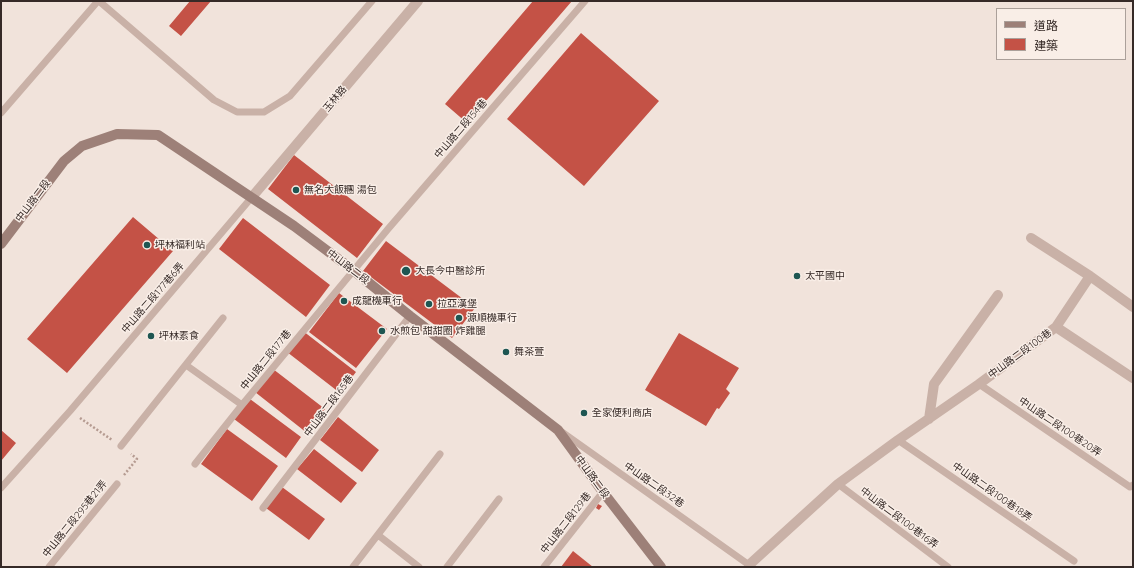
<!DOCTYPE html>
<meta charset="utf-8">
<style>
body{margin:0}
#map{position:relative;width:1134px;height:568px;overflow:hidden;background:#f1e3db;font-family:Quicksand,"Noto Sans TC",sans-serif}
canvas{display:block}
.frame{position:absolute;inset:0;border:2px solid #362a27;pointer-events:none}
.legend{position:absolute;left:996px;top:8px;width:130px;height:52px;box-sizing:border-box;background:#f9eee7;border:1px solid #aba09a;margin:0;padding:5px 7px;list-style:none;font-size:12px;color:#362a27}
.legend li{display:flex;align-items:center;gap:8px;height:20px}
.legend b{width:20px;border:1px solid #aba09a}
</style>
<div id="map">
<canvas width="1134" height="568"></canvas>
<div class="frame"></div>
<ul class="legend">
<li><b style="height:5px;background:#9d8078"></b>道路</li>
<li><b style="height:11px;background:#c45246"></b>建築</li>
</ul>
</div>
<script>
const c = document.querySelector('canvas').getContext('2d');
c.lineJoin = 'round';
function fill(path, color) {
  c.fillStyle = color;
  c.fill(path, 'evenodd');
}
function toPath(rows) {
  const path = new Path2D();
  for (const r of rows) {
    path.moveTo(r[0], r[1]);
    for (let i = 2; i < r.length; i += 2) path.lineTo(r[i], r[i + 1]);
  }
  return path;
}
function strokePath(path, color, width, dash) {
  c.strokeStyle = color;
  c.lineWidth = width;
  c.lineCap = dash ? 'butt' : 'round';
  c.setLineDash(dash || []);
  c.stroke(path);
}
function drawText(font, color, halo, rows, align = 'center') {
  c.font = font + ' Quicksand,"Noto Sans TC",sans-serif';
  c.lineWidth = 3;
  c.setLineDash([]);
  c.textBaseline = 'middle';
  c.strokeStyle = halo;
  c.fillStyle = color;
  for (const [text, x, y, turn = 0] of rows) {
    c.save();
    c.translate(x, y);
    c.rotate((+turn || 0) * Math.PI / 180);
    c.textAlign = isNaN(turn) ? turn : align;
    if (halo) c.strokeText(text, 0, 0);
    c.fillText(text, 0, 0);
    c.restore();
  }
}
const building = toPath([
 [190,1,211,1,181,36,169,26],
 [533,1,572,1,467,123,445,104],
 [581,33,659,101,584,186,507,119],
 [294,155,383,224,357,258,268,189],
 [133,217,173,251,67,373,27,339],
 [243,218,330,285,306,317,219,249],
 [386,241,475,308,452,338,363,271],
 [339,293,387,329,356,368,309,332],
 [303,331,356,372,340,393,287,352],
 [679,333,739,368,726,389,730,393,719,409,717,408,706,426,645,390],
 [273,369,325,409,307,433,255,392],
 [250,399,301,437,286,458,234,419],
 [338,417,379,450,362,472,320,440],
 [227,429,278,466,252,501,201,464],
 [1,430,16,443,1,461],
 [314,449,357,483,341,503,297,469],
 [282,487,325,519,309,540,266,508],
 [598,504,602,506,599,510,596,508],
 [573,551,593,567,561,567]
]);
const path = toPath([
 [80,418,112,440],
 [124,475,137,459,131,454]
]);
const service = toPath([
 [99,1,214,100,237,112,264,112,290,96,372,1],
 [1,113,98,1],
 [186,365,242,405],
 [979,384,1130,487,1133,485],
 [562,432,752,567],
 [898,440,1074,561],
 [121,446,223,318],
 [195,464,242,405,388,229,585,1],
 [838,484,948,567],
 [1,488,70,411,252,197],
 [263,508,410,316],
 [378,535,419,567],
 [49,567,117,484],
 [353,567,440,454],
 [447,567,499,499],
 [544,567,603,492]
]);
const minor = toPath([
 [252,197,418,1],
 [1031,238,1090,276],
 [1056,327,1133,378],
 [929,419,934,384,998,295],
 [749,565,838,484,898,440,979,384,1056,327,1090,276,1133,307]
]);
const secondary = toPath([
 [1,244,64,161,82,146,117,134,158,135,294,226,353,270,410,316,558,430,603,492,661,567]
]);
const markers = [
 [296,190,4,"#1e5652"],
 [147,245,4,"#1e5652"],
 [406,271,5,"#1e5652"],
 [797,276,4,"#1e5652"],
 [344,301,4,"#1e5652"],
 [429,304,4,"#1e5652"],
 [459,318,4,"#1e5652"],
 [382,331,4,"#1e5652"],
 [151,336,4,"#1e5652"],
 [506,352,4,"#1e5652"],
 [584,413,4,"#1e5652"]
];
const streetNames = [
 ["玉林路",335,99,-50],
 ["中山路二段154巷",461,129,-49],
 ["中山路二段",33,201,-53],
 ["中山路二段",348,267,37],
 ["中山路二段177巷6弄",153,298,-49],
 ["中山路二段100巷",1020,354,-36],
 ["中山路二段177巷",266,360,-51],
 ["中山路二段165巷",329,406,-53],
 ["中山路二段100巷20弄",1060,427,34],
 ["中山路二段",592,477,54],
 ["中山路二段32巷",654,485,35],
 ["中山路二段100巷18弄",992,492,35],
 ["中山路二段100巷16弄",899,518,37],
 ["中山路二段295巷21弄",75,519,-51],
 ["中山路二段129巷",566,523,-52]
];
const poiNames = [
 ["無名大飯糰 湯包",304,190],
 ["坪林福利站",155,245],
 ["大長今中醫診所",415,271],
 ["太平國中",805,276],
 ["成龍機車行",352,301],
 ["拉亞漢堡",437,304],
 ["源順機車行",467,318],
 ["水煎包 甜甜圈 炸雞腿",390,331],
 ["坪林素食",159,336],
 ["舞茶萱",514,352],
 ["全家便利商店",592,413]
];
fill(building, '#c45246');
strokePath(path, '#b59b91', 2.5, [2, 2]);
strokePath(service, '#c9b1a7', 7);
strokePath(minor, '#c9b1a7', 10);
strokePath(secondary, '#9d8078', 10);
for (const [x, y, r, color] of markers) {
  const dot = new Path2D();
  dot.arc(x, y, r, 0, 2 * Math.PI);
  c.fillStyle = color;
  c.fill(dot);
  strokePath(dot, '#f9eee7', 1.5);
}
drawText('10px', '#362a27', '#f9eee7', streetNames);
drawText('10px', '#362a27', '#f9eee7', poiNames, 'left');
</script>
